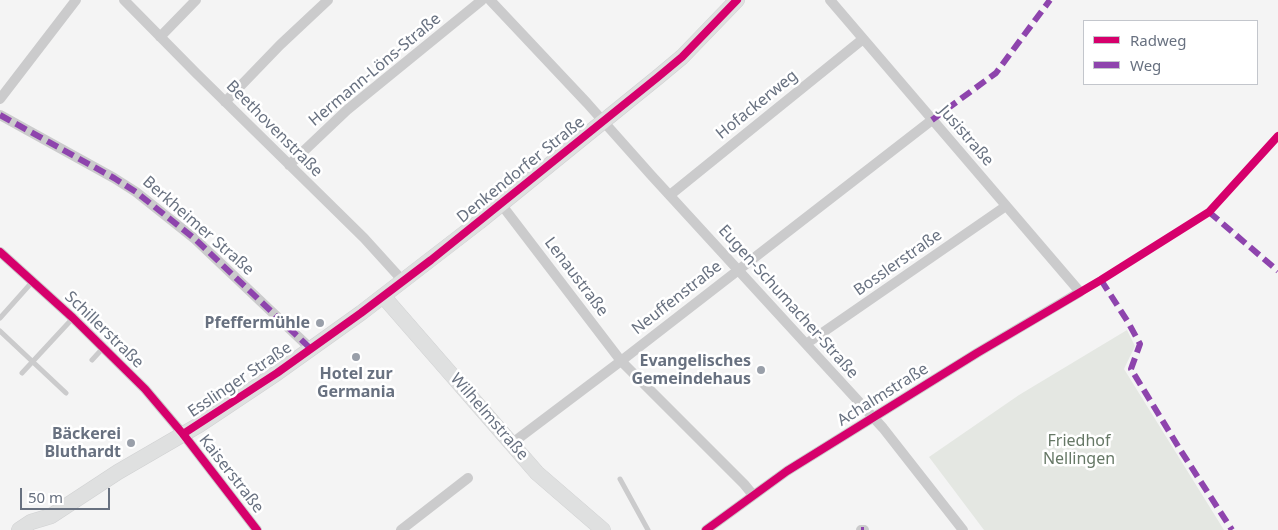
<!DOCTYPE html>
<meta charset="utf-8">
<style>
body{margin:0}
#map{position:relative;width:1278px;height:530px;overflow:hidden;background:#f4f4f4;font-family:"Noto Sans",sans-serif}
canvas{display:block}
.legend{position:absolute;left:1083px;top:20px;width:175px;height:65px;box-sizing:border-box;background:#fff;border:1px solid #c3c6cc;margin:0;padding:6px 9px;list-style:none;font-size:15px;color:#687180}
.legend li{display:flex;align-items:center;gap:10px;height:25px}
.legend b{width:25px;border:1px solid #c3c6cc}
.scale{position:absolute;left:20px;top:488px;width:90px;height:22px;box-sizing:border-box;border:2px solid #687180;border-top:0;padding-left:6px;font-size:15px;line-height:18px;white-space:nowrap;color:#687180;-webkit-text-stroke:4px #fff;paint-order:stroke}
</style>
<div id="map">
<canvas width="1278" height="530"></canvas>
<ul class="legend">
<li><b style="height:6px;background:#d6006c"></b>Radweg</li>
<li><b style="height:6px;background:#8e44ad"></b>Weg</li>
</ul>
<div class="scale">50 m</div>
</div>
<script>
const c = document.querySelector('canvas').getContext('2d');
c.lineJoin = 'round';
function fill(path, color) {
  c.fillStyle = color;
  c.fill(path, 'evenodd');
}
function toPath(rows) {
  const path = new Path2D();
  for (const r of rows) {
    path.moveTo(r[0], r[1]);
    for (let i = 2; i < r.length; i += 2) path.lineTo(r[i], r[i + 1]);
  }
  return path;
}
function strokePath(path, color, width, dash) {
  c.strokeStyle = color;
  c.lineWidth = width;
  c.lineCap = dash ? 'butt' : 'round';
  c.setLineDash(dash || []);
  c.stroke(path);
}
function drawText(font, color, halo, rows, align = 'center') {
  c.font = font + ' "Noto Sans",sans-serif';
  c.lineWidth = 5;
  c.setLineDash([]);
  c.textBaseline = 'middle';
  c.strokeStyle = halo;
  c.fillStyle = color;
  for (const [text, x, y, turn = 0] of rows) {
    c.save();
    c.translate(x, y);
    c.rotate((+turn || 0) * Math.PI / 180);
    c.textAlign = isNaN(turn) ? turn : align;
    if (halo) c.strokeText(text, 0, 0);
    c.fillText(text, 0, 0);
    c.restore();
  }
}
const green = toPath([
 [1127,330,1135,346,1124,369,1224,530,984,530,929,457,1019,395]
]);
const lane = toPath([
 [0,318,33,281],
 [0,331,66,393],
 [92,360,103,348],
 [22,373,73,318],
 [620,479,648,530]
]);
const street = toPath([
 [124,0,196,73,364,238,403,281],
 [490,0,587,103,651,175,883,428,963,530],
 [160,37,196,0],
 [0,99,76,0],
 [225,102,280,45,328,0],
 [0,115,114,178,136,192,195,239,311,349],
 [289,165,347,110,482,0],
 [670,195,863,39],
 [501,204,621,361,744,484,753,495],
 [0,252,73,318,145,389,183,434,257,530],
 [806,344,1006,206],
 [511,444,621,361,932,120],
 [401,530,468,478],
 [706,530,787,471,977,353,1080,292,830,0],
 [861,530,864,530]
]);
const secondary = toPath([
 [383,296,537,473,603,530],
 [19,530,31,522,51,516,118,472,199,425,277,373,361,313,479,222,658,77,682,57,737,0]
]);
const quiet = toPath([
 [0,115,114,178,136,192,195,239,311,349],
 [932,120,996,73,1050,0],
 [1209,212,1278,271],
 [1101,280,1128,322,1140,344,1131,369,1181,451,1232,530],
 [861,530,864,530]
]);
const cycleway = toPath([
 [0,252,73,318,145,389,183,434,257,530],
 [183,434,277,373,361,313,431,260,658,77,682,57,737,0],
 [706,530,787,471,977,353,1101,280,1209,212,1278,136]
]);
const markers = [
 [320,323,5,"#999fa9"],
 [356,357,5,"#999fa9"],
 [761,370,5,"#999fa9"],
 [131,443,5,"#999fa9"]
];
const streetNames = [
 ["Hermann-Löns-Straße",375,70,-40],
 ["Hofackerweg",757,105,-39],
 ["Beethovenstraße",274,129,45],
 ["Jusistraße",966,136,49],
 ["Denkendorfer Straße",521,170,-39],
 ["Berkheimer Straße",198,226,41],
 ["Bosslerstraße",898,263,-35],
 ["Lenaustraße",576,277,53],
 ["Neuffenstraße",677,298,-38],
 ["Eugen-Schumacher-Straße",788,302,48],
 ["Schillerstraße",104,330,44],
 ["Esslinger Straße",240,380,-34],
 ["Achalmstraße",883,395,-32],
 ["Wilhelmstraße",489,417,49],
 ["Kaiserstraße",231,474,52]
];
const poiNames = [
 ["Pfeffermühle",310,323],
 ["Evangelisches",751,361],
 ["Gemeindehaus",751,379],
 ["Hotel zur",356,374,"center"],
 ["Germania",356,392,"center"],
 ["Bäckerei",121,434],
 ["Bluthardt",121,452]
];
const parkNames = [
 ["Friedhof",1079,441],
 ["Nellingen",1079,459]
];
fill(green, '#e4e7e2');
strokePath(secondary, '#d0d1d2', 16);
strokePath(lane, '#cbcbcc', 5);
strokePath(street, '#cbcbcc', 10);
strokePath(secondary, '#dfe0e0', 15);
strokePath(quiet, '#8e44ad', 6, [12, 6]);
strokePath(cycleway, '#d6006c', 8);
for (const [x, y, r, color] of markers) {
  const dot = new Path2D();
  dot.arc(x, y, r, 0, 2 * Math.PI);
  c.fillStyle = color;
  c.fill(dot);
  strokePath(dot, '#fff', 2);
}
drawText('16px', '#687180', '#fff', streetNames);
drawText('bold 16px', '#687180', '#fff', poiNames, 'right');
drawText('16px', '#667866', '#fff', parkNames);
</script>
